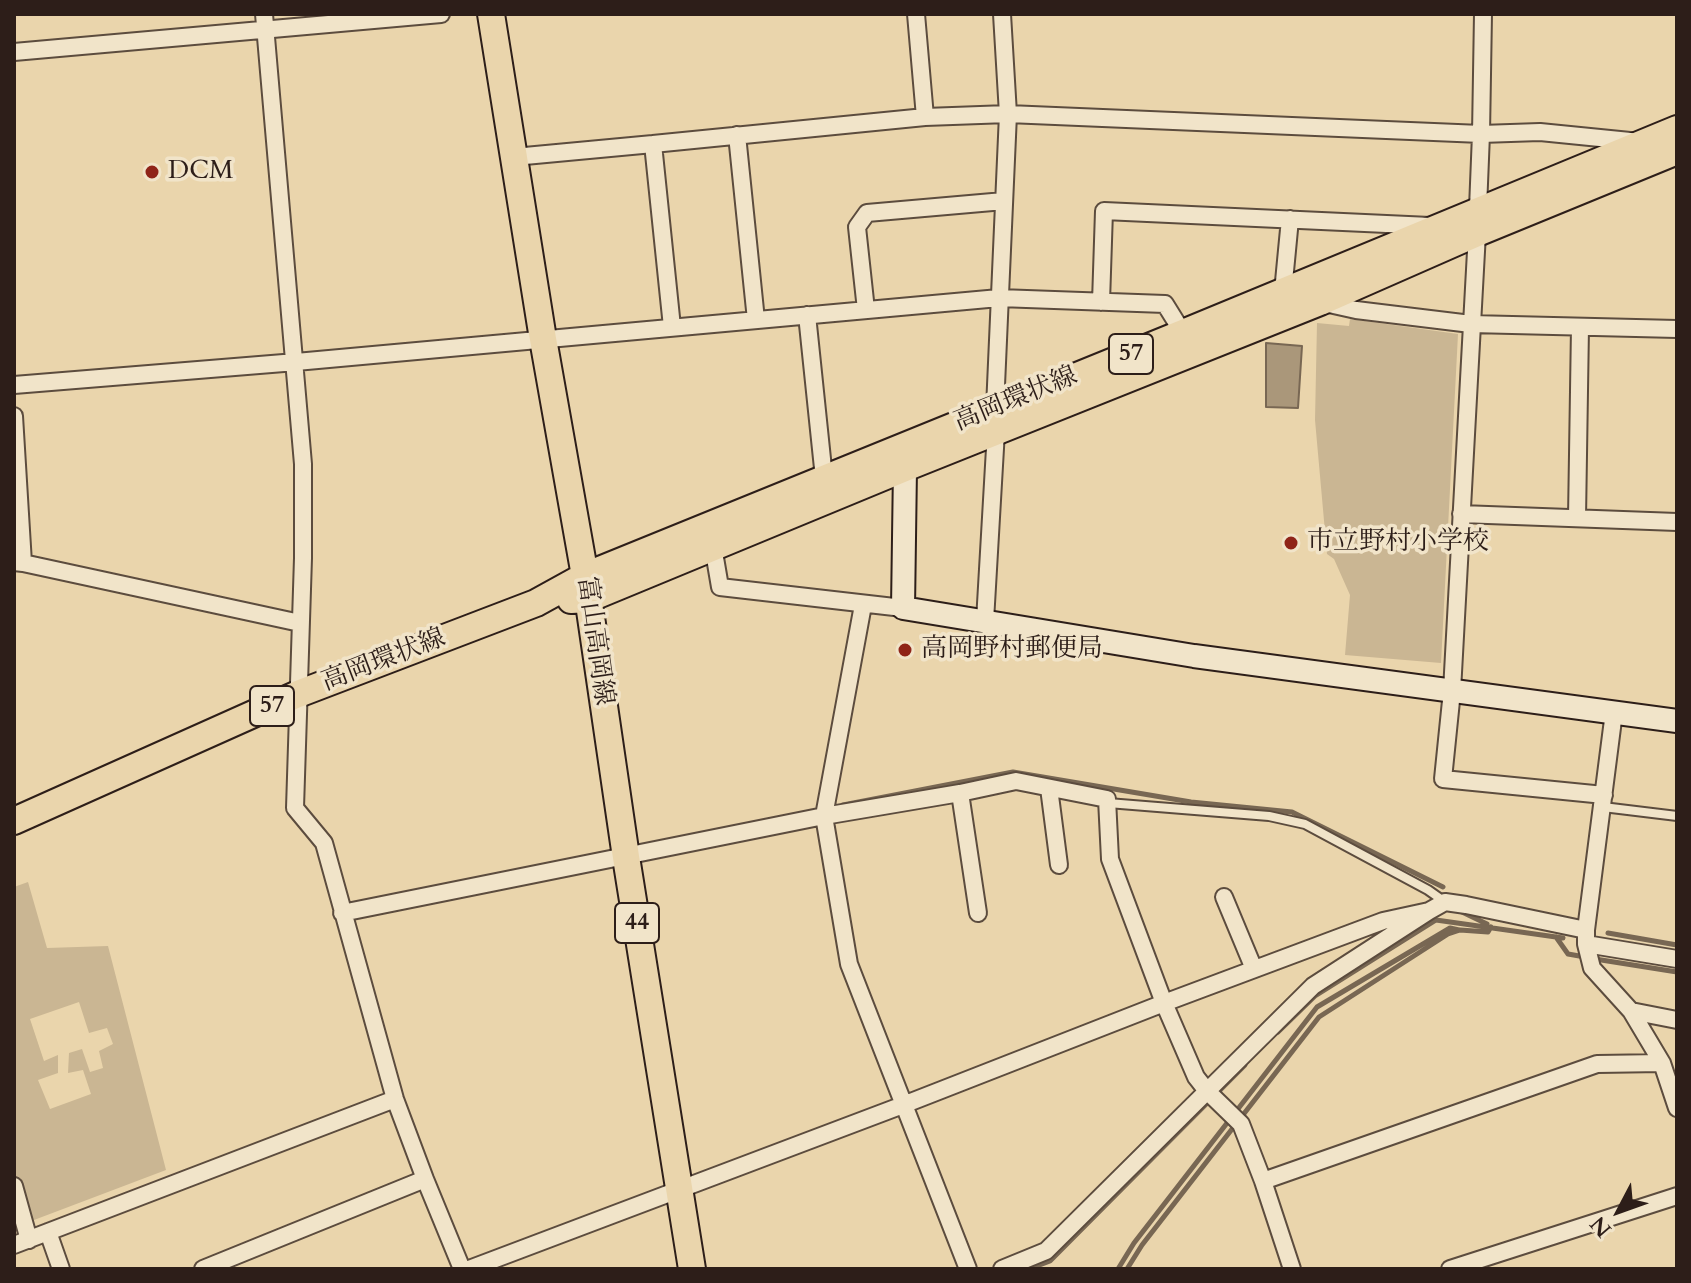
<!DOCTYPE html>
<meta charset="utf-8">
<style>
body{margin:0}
#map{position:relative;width:1691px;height:1283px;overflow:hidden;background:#ead5ac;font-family:Cardo,serif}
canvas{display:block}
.frame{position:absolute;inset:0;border:16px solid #2d1e19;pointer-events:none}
.north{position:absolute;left:1579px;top:1171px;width:80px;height:80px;-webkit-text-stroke:6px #f1e4c9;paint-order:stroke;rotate:229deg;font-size:22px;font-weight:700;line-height:32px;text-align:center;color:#2d1e19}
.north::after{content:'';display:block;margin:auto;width:28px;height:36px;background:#2d1e19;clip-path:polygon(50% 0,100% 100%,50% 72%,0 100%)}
</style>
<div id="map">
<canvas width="1691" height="1283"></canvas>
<div class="frame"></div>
<div class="north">N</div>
</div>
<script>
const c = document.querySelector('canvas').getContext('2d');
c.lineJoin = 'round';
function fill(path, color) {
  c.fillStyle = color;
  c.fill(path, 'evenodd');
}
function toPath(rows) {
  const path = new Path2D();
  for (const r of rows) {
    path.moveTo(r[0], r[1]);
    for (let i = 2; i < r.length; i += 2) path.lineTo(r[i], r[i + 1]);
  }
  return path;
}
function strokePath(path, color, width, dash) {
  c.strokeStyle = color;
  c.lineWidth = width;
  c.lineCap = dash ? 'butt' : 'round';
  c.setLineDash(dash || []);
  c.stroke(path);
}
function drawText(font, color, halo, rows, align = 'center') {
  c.font = font + ' Cardo,"Noto Serif JP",serif';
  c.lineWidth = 7;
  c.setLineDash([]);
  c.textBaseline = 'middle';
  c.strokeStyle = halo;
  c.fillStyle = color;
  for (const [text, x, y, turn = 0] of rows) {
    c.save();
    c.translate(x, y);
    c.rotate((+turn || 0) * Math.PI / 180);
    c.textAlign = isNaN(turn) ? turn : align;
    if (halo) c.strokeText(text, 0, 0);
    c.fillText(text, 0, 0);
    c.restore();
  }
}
const green = toPath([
 [1350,319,1458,334,1441,663,1345,655,1350,595,1334,559,1327,554,1315,420,1317,323,1349,326],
 [28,882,47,948,108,946,166,1170,34,1220,25,1212,14,1172,14,1005,16,1003,14,995,14,887],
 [79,1002,89,1033,107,1028,113,1044,99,1051,103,1068,90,1072,82,1049,69,1053,68,1073,83,1070,91,1094,50,1109,38,1080,58,1073,58,1055,44,1061,30,1019]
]);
const water = toPath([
 [1266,343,1302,346,1298,408,1266,407,1266,343]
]);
const stream = toPath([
 [843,805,1013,772,1191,802,1292,812,1443,887],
 [1460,911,1487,924],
 [1608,933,1677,945],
 [1556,937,1568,954,1585,957],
 [1595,959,1677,972],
 [1278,1032,1315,996,1436,920,1563,938],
 [1029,1269,1050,1261,1245,1065],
 [1118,1269,1134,1243,1317,1007,1450,928,1459,930],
 [1127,1269,1142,1245,1319,1017,1448,934,1460,930,1488,932,1491,927]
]);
const lane = toPath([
 [1108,803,1269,816,1305,824,1428,890,1445,902],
 [1603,807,1677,816]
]);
const street = toPath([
 [264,14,303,464,303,558,295,808,324,843,395,1099,425,1179,462,1269],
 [916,14,925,117,1008,114,1481,134,1540,132,1640,142],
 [1483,14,1481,134,1477,233,1452,691,1443,779,1604,795],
 [14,52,441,14],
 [737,135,756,320],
 [514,157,653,144],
 [1283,292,1290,219],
 [1101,302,1104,211,1430,226],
 [1320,302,1356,310,1471,324,1677,329],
 [866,310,857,227,867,213,1004,201],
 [807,315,824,478],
 [672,327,653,144,925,117],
 [14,385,296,362,999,298,1165,304,1183,333],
 [995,408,1008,114,1002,14],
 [14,416,23,563],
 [1461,514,1677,522],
 [1577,518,1580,327],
 [713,546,720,587,903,608],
 [14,562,23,563,300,623],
 [863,605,824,816,849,964,968,1269],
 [985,621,996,431],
 [1614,712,1586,930,1586,944,1592,968,1631,1011,1662,1063,1677,1108],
 [1049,788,1059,865],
 [960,793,978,913],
 [1224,897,1254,969],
 [342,913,824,816,960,793,1016,781,1107,799,1110,859,1164,1003,1196,1077,1207,1091,1241,1124,1263,1181,1292,1269],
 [1586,944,1677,959],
 [1631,1011,1677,1020],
 [1263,1181,1597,1064,1662,1063],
 [14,1186,29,1240],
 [48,1232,61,1269],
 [14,1245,395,1099],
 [203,1269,425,1179],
 [469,1269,903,1105,1164,1003,1383,921,1429,911],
 [1002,1269,1046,1251,1313,986,1429,911,1445,902,1466,905,1586,930],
 [1450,1269,1677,1196]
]);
const secondary = toPath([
 [899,457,905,468,903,608,1194,656,1677,721]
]);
const primary = toPath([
 [491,14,543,339,585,576,626,857,692,1269],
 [571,600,588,599,905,468,1320,302,1477,233,1677,151],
 [14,821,298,694,536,603,585,576,1183,333,1677,129]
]);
const markers = [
 [152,172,8,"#8f2418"],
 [1291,543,8,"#8f2418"],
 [905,650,8,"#8f2418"]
];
const shields = [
 [1131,354,44],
 [272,706,44],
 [637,923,44]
];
const shieldNames = [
 ["57",1131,354],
 ["57",272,706],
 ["44",637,923]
];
const poiNames = [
 ["DCM",168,172],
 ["市立野村小学校",1307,543],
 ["高岡野村郵便局",921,650]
];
const streetNames = [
 ["高岡環状線",1016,400,-22],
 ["富山高岡線",594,641,82],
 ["高岡環状線",384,661,-21]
];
fill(green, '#cab693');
fill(water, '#aa977a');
strokePath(water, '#786753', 2);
strokePath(stream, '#786753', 5);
strokePath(lane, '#5c4c3e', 12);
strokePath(street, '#5c4c3e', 20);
strokePath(secondary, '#2d1e19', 26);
strokePath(primary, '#2d1e19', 30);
strokePath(lane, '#f1e4c9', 8);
strokePath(street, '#f1e4c9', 16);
strokePath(secondary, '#f1e4c9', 22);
strokePath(primary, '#ead5ac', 26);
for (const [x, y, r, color] of markers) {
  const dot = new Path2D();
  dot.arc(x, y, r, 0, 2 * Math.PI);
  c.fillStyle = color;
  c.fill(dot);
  strokePath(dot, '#f1e4c9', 3);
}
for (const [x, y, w] of shields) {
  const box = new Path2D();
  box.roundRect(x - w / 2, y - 20, w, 40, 6);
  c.fillStyle = '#f1e4c9';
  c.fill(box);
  strokePath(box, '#2d1e19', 2);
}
drawText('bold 24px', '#2d1e19', null, shieldNames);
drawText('26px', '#2d1e19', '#f1e4c9', poiNames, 'left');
drawText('26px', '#2d1e19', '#f1e4c9', streetNames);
</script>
